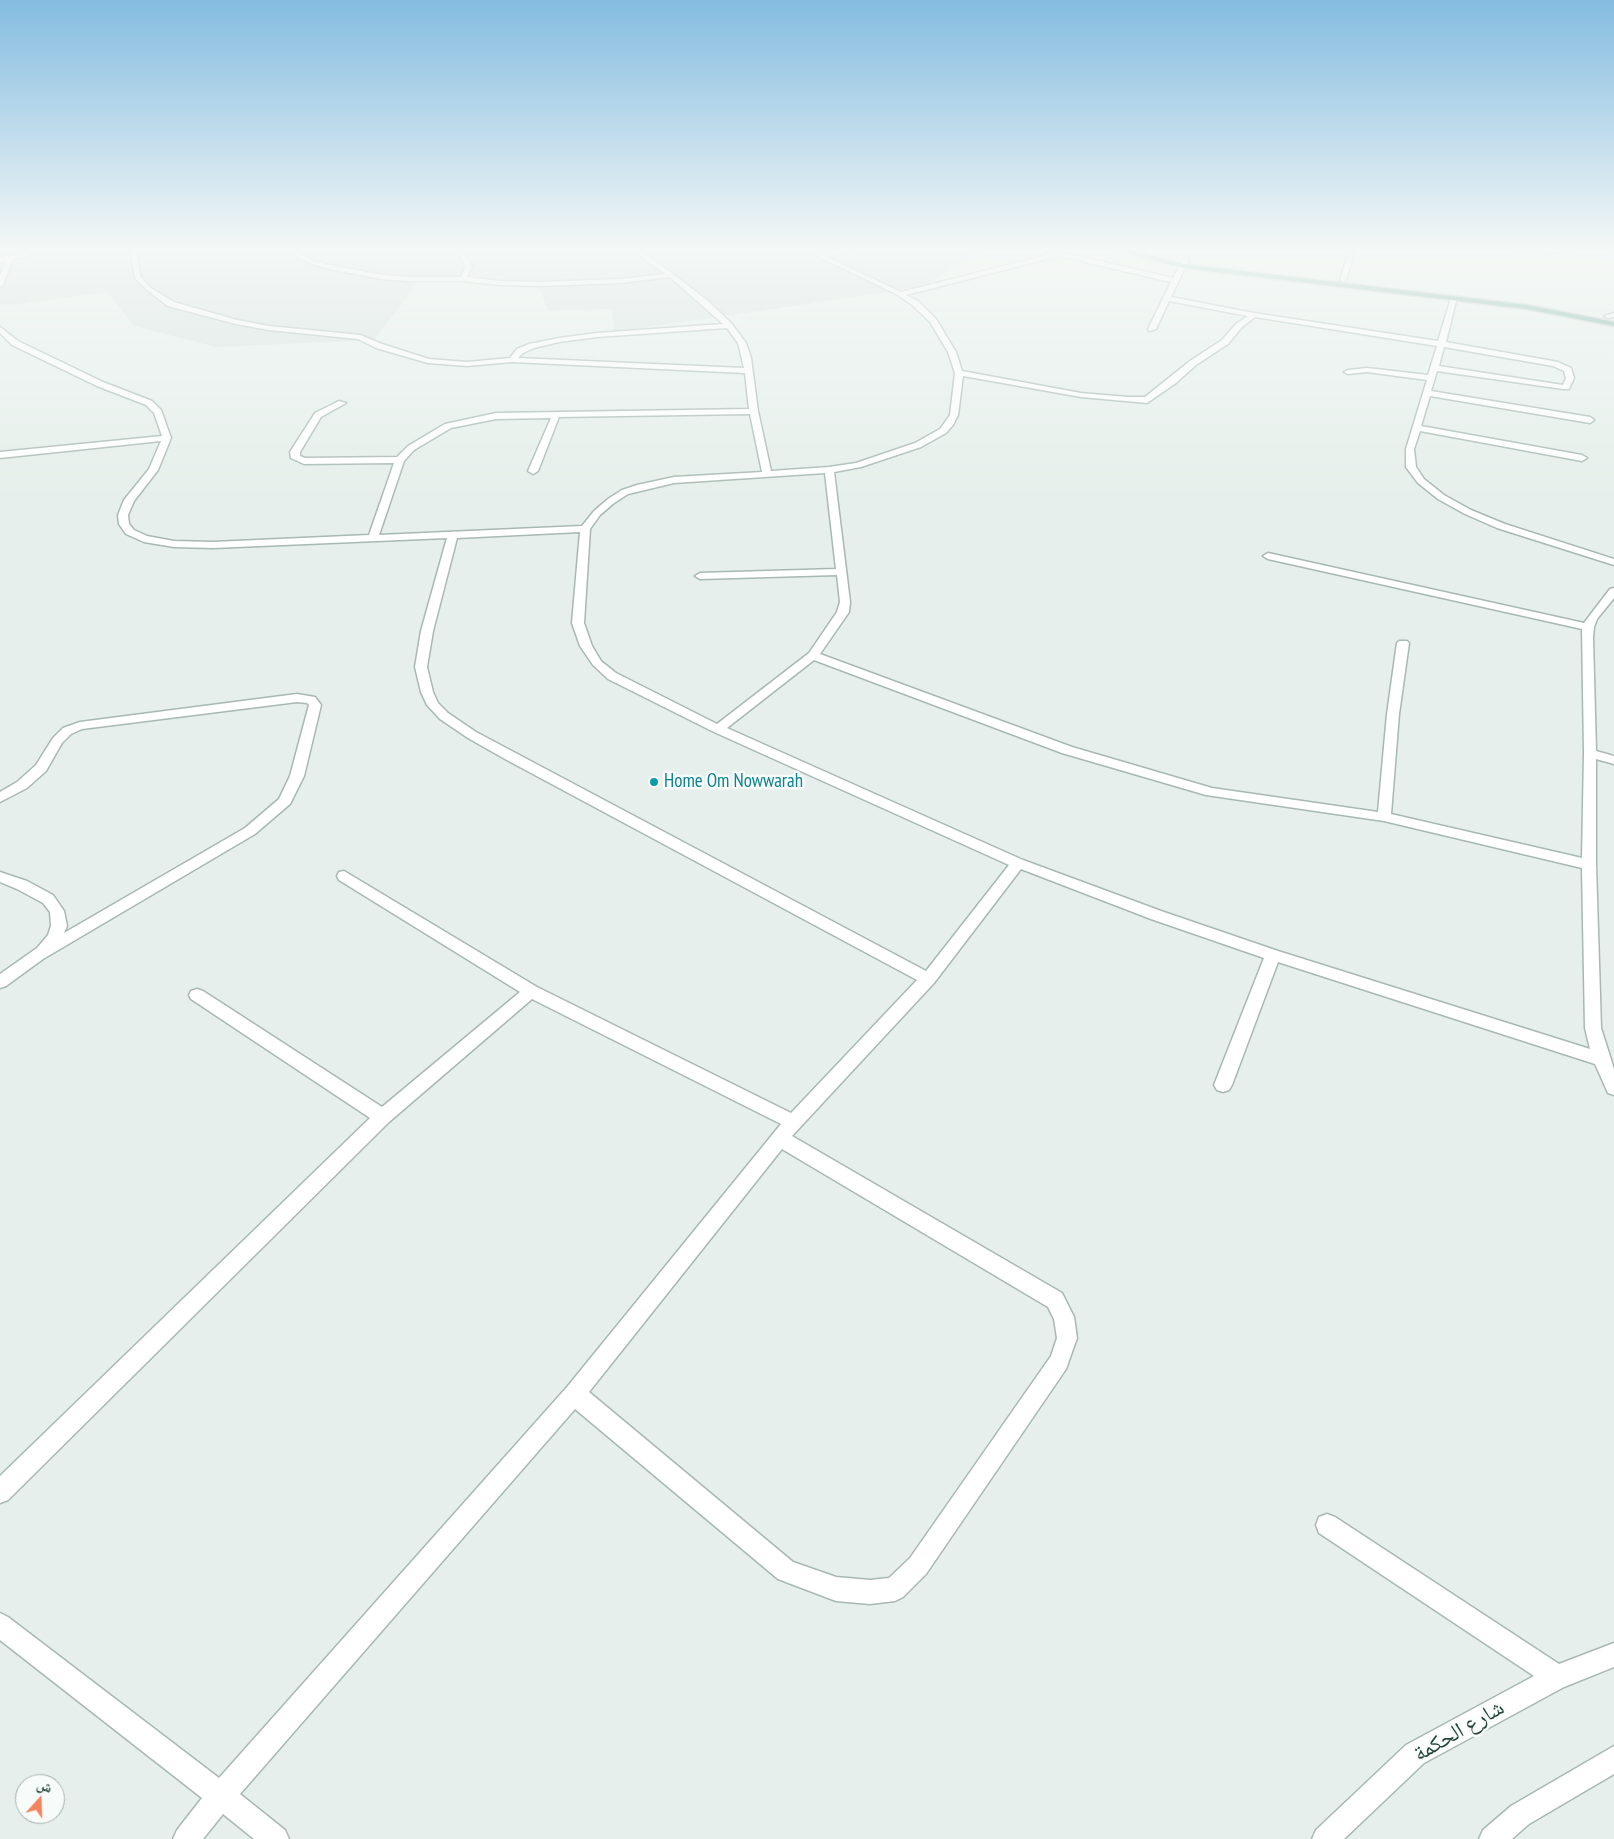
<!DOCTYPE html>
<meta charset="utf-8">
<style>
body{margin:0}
#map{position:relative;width:1614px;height:1839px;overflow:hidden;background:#e6efeb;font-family:"PT Sans Narrow","Noto Naskh Arabic",sans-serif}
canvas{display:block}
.north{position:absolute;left:15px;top:1774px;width:50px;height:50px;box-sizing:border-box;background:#f7fbf9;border:1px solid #a3b1ad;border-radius:50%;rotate:20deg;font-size:14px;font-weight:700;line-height:20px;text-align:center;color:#24423a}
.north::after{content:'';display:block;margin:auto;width:18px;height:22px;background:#f4845f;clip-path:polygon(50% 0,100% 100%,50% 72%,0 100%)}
</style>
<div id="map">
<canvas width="1614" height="1839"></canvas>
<div class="north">ش</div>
</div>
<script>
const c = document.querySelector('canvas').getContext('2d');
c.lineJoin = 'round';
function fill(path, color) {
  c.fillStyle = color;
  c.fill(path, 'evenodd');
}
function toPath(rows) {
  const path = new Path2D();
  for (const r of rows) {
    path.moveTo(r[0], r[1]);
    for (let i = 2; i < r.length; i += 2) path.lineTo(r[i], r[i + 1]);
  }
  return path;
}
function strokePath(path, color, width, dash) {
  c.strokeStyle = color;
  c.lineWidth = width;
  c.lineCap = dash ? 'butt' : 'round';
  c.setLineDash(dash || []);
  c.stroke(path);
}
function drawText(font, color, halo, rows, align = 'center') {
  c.font = font + ' "PT Sans Narrow","Noto Naskh Arabic",sans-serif';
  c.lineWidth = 5;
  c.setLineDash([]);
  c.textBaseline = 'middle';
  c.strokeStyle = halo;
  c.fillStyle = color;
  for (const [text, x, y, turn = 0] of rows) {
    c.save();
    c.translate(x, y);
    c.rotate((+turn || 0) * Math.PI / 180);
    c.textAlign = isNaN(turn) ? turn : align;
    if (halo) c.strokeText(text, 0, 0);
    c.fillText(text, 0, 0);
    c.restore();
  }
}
const built = toPath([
 [0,250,980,250,922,287,614,332,612,309,548,311,540,289,423,276,374,340,216,347,134,326,107,292,13,305,0,304]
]);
const minor = toPath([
 [37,250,49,250,13,259,3,285,0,287,0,276,6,261,0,262,0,258,37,250],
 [130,250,136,250,140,276,151,288,174,302,237,320,269,326,360,335,382,344,429,359,467,362,510,358,517,349,529,344,559,338,597,333,723,324,670,277,620,283,541,286,500,285,463,281,409,281,382,279,329,269,309,263,284,250,292,250,313,261,330,265,382,275,409,277,461,277,466,266,456,250,462,250,472,266,467,277,500,281,541,282,620,279,665,274,632,250,639,250,673,274,708,301,732,324,746,343,751,358,758,411,771,471,829,467,856,463,915,443,940,429,950,415,955,373,948,352,930,322,912,305,898,295,805,250,813,250,821,254,840,250,853,250,827,257,901,292,1051,254,1046,252,1045,250,1052,250,1173,278,1183,259,1186,257,1189,259,1171,297,1254,313,1438,341,1451,298,1457,297,1446,342,1558,362,1571,368,1574,378,1569,389,1563,389,1437,371,1431,391,1590,417,1594,420,1590,423,1430,396,1421,426,1582,455,1587,458,1582,461,1420,431,1414,449,1416,467,1424,479,1444,495,1471,510,1505,524,1614,559,1614,565,1497,528,1465,514,1438,499,1418,483,1406,467,1406,449,1427,380,1367,372,1348,374,1344,372,1348,370,1367,368,1428,375,1437,346,1255,317,1242,327,1228,344,1196,365,1176,383,1147,403,1081,397,963,376,958,415,953,425,946,433,921,447,861,467,834,472,850,602,849,612,820,654,1072,747,1212,788,1378,812,1387,714,1397,643,1399,641,1407,641,1409,643,1399,714,1391,814,1582,858,1584,753,1582,629,1268,559,1263,556,1268,553,1584,623,1610,589,1614,588,1614,598,1597,619,1594,627,1593,637,1596,751,1614,756,1614,764,1596,759,1596,865,1601,1028,1614,1069,1614,1095,1608,1093,1595,1064,1278,962,1232,1085,1229,1090,1223,1092,1217,1090,1214,1085,1264,958,1151,919,1021,869,934,983,792,1136,1062,1293,1074,1317,1077,1338,1066,1369,926,1574,903,1597,895,1601,870,1604,836,1601,778,1579,575,1409,240,1794,285,1830,289,1839,254,1839,223,1814,203,1839,173,1839,177,1830,202,1798,0,1640,0,1613,8,1617,219,1778,567,1387,781,1124,532,999,389,1122,8,1500,0,1503,0,1476,370,1118,191,999,189,995,191,991,197,989,203,991,382,1107,520,992,339,880,337,876,339,872,344,871,537,987,791,1113,917,980,505,759,468,738,440,719,427,705,421,692,415,667,421,631,447,538,213,548,174,547,144,542,126,534,119,524,118,515,124,500,149,469,161,441,0,458,0,452,162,436,154,413,146,405,97,386,12,345,0,333,0,327,18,341,103,382,152,401,161,410,171,438,158,470,134,501,128,515,129,524,134,530,147,536,174,541,213,542,369,535,394,463,304,464,291,458,290,452,315,413,339,401,346,403,321,417,300,452,300,456,305,458,397,457,408,446,445,424,496,413,749,409,745,373,512,362,467,366,428,363,376,348,358,339,269,330,236,324,168,306,147,290,135,278,130,250],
 [1059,256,1171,282,1148,329,1149,331,1156,329,1169,301,1248,316,1236,324,1222,340,1190,361,1145,397,1128,397,1081,393,962,371,956,352,936,319,918,301,906,295,1059,256],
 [727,328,738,343,744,368,518,358,523,353,534,348,559,342,597,337,727,328],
 [1444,347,1553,366,1564,371,1566,378,1563,385,1439,366,1444,347],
 [750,414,762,472,674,477,637,485,622,490,608,499,594,511,582,526,379,535,404,461,414,450,451,428,496,419,551,418,528,471,533,474,538,471,559,417,750,414],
 [825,473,836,569,700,573,695,576,700,579,837,575,840,602,837,612,809,653,717,724,616,673,601,661,592,646,584,623,590,529,600,515,614,503,628,494,674,483,825,473],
 [580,532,572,623,580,646,593,665,608,679,714,732,1009,865,926,971,476,732,448,713,438,703,433,692,427,667,433,631,457,538,580,532],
 [814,660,1062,753,1206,795,1384,821,1582,868,1585,1028,1590,1049,1278,951,1161,911,1023,860,727,728,814,660],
 [782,1149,1048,1307,1054,1319,1057,1338,1051,1356,910,1558,889,1578,870,1580,836,1577,793,1562,589,1392,782,1149],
 [1349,250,1355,250,1346,280,1343,282,1340,280,1349,250],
 [1515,250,1567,250,1549,254,1515,250],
 [1614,313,1614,317,1608,318,1604,316,1614,313],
 [297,694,315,697,321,705,304,776,290,804,255,834,43,959,6,986,0,988,0,974,37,948,48,935,51,926,50,912,43,903,17,889,0,882,0,872,27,881,53,895,64,911,67,926,64,933,245,828,279,799,290,776,309,705,307,703,297,702,82,729,71,734,62,743,46,771,27,788,0,802,0,792,17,782,36,765,53,738,63,728,80,722,297,694],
 [1327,1514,1335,1517,1559,1664,1614,1643,1614,1667,1564,1687,1424,1763,1344,1839,1312,1839,1316,1830,1406,1745,1534,1676,1319,1533,1316,1525,1319,1517,1327,1514],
 [1614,1746,1614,1774,1529,1824,1512,1839,1479,1839,1483,1830,1511,1806,1614,1746]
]);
const major = toPath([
 [1117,250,1128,250,1183,264,1527,305,1614,322,1614,326,1527,309,1183,268,1117,250]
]);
const markers = [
 [654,782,5,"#0f9aa8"]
];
const cultureNames = [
 ["Home Om Nowwarah",664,782]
];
const nearStreetnames = [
 ["شارع الحكمة",1459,1731,-30]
];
fill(built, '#d4dfda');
strokePath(minor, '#a8b8b2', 3);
strokePath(major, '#c2cac8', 3);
fill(minor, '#fff');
fill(major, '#6aa596');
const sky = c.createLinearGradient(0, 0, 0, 508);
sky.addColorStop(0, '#84bce0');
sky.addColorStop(0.49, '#f4f8f6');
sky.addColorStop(1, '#f4f8f600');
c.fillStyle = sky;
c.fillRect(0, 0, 1614, 508);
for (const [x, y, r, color] of markers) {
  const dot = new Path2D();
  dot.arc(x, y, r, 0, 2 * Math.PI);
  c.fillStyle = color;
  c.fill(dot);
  strokePath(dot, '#f7fbf9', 2);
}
drawText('19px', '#0d838f', '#f7fbf9', cultureNames, 'left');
drawText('22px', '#24423a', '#f7fbf9', nearStreetnames);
</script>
